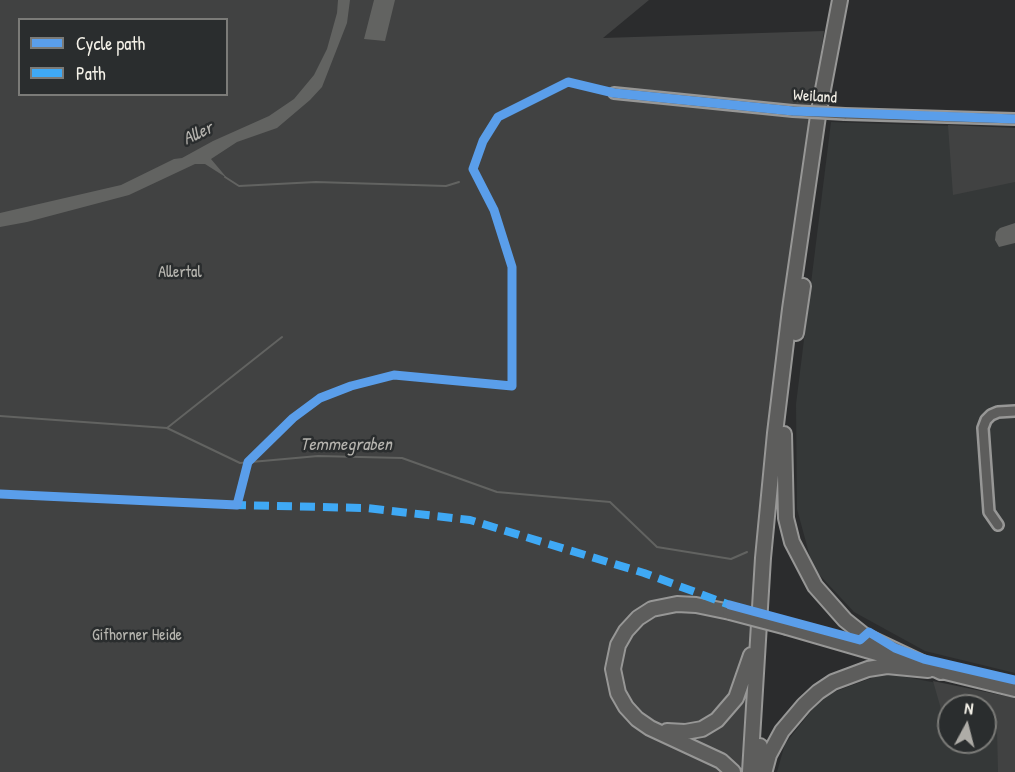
<!DOCTYPE html>
<style>
body{margin:0}
#map{position:relative;width:1015px;height:772px;overflow:hidden;background:#2b2c2d;font-family:"Patrick Hand",sans-serif}
canvas{display:block}
.legend{position:absolute;left:18px;top:18px;width:210px;height:78px;box-sizing:border-box;background:#2a2d2e;border:2px solid #7b7b78;margin:0;padding:8px 10px;list-style:none;font-size:18px;color:#f4f1e8}
.legend li{display:flex;align-items:center;gap:12px;height:30px}
.legend b{width:30px;border:2px solid #7b7b78}
.north{position:absolute;left:937px;top:694px;width:60px;height:60px;box-sizing:border-box;background:#2a2d2e;border:2px solid #7b7b78;border-radius:50%;rotate:7deg;font-size:16px;font-weight:700;line-height:24px;text-align:center;color:#f4f1e8}
.north::after{content:'';display:block;margin:auto;width:21px;height:27px;background:#aeaca7;clip-path:polygon(50% 0,100% 100%,50% 72%,0 100%)}
</style>
<div id="map">
<canvas width="1015" height="772"></canvas>
<ul class="legend">
<li><b style="height:8px;background:#5a9eea"></b>Cycle path</li>
<li><b style="height:8px;background:#3fa9f5"></b>Path</li>
</ul>
<div class="north">N</div>
</div>
<script>
const c = document.querySelector('canvas').getContext('2d');
c.lineJoin = 'round';
function fill(path, color) {
  c.fillStyle = color;
  c.fill(path, 'evenodd');
}
function toPath(rows) {
  const path = new Path2D();
  for (const r of rows) {
    path.moveTo(r[0], r[1]);
    for (let i = 2; i < r.length; i += 2) path.lineTo(r[i], r[i + 1]);
  }
  return path;
}
function strokePath(path, color, width, dash) {
  c.strokeStyle = color;
  c.lineWidth = width;
  c.lineCap = dash ? 'butt' : 'round';
  c.setLineDash(dash || []);
  c.stroke(path);
}
function drawText(font, color, halo, rows, align = 'center') {
  c.font = font + ' "Patrick Hand",sans-serif';
  c.lineWidth = 5;
  c.setLineDash([]);
  c.textBaseline = 'middle';
  c.strokeStyle = halo;
  c.fillStyle = color;
  for (const [text, x, y, turn = 0] of rows) {
    c.save();
    c.translate(x, y);
    c.rotate((+turn || 0) * Math.PI / 180);
    c.textAlign = isNaN(turn) ? turn : align;
    if (halo) c.strokeText(text, 0, 0);
    c.fillText(text, 0, 0);
    c.restore();
  }
}
const built = toPath([
 [831,122,1015,128,1015,673,925,651,854,612,813,568,797,509,796,404],
 [885,673,1015,698,1015,772,777,772,785,744,823,696],
 [949,706,985,706,985,742,949,742]
]);
const green = toPath([
 [0,0,649,0,603,38,824,31,762,478,752,772,0,772],
 [20,20,226,20,226,94,20,94],
 [948,125,1015,128,1015,182,953,195],
 [933,681,1015,698,1015,772,998,772,997,729,991,729,990,709,985,709,985,706,949,706,949,709,941,709]
]);
const water = toPath([
 [338,0,350,0,347,23,322,87,310,100,277,128,237,142,211,159,227,178,205,164,195,164,129,195,27,222,0,227,0,213,121,185,174,159,182,158,213,141,269,116,294,99,314,75,327,49,337,13],
 [374,0,395,0,385,41,364,39],
 [1015,223,1015,243,999,247,995,240,996,232,1000,228]
]);
const stream = toPath([
 [225,177,239,186,316,182,446,186,459,182],
 [0,416,167,428,240,463,318,456,402,458,497,492,610,502,657,547,731,559,747,552],
 [167,428,282,337]
]);
const minor = toPath([
 [614,93,793,111],
 [845,114,1015,119],
 [998,525,989,512,983,428,986,420,991,415,998,412,1015,411]
]);
const highway = toPath([
 [796,333,803,286],
 [784,434,786,518,792,542,815,586,845,620,865,636,941,672],
 [730,612,696,605,677,604,652,609,638,618,626,631,618,645,613,669,618,693,626,707,637,719,650,728,721,761,733,772],
 [787,627,894,658],
 [933,669,1015,689],
 [667,731,685,732,702,729,717,720,736,698,751,655],
 [765,770,769,755,782,731,804,705,818,692,833,682,868,669,887,666,928,670],
 [750,772,763,558,775,433,790,309,818,116,840,0],
 [760,772,760,746]
]);
const minorBridge = toPath([
 [793,111,845,114]
]);
const highwayBridge = toPath([
 [730,612,787,627]
]);
const quiet = toPath([
 [231,505,366,508,470,520,644,573,730,605]
]);
const cycleway = toPath([
 [0,494,237,505,248,462,293,418,320,398,351,386,394,375,512,386,512,267,494,210,473,169,483,141,498,117,568,82,614,93,793,111,1015,119],
 [730,605,860,640,869,632,895,648,924,659,1015,680]
]);
const streetNames = [
 ["Weiland",815,97,4]
];
const parkNames = [
 ["Allertal",180,273],
 ["Gifhorner Heide",137,636]
];
const waterNames = [
 ["Aller",198,134,-26],
 ["Temmegraben",346,445]
];
fill(built, '#353838');
fill(green, '#414242');
fill(water, '#626361');
strokePath(stream, '#626361', 2);
strokePath(minor, '#979796', 14);
strokePath(highway, '#979796', 18);
strokePath(minor, '#5d5d5c', 9);
strokePath(highway, '#5d5d5c', 14);
strokePath(minorBridge, '#979796', 14, []);
strokePath(highwayBridge, '#979796', 18, []);
strokePath(minorBridge, '#5d5d5c', 9);
strokePath(highwayBridge, '#5d5d5c', 14);
strokePath(quiet, '#3fa9f5', 8, [15, 8]);
strokePath(cycleway, '#5a9eea', 9);
drawText('16px', '#f4f1e8', '#2a2d2e', streetNames);
drawText('16px', '#b6b5af', '#2a2d2e', parkNames);
drawText('italic 18px', '#b5b3ae', '#2a2d2e', waterNames);
</script>
